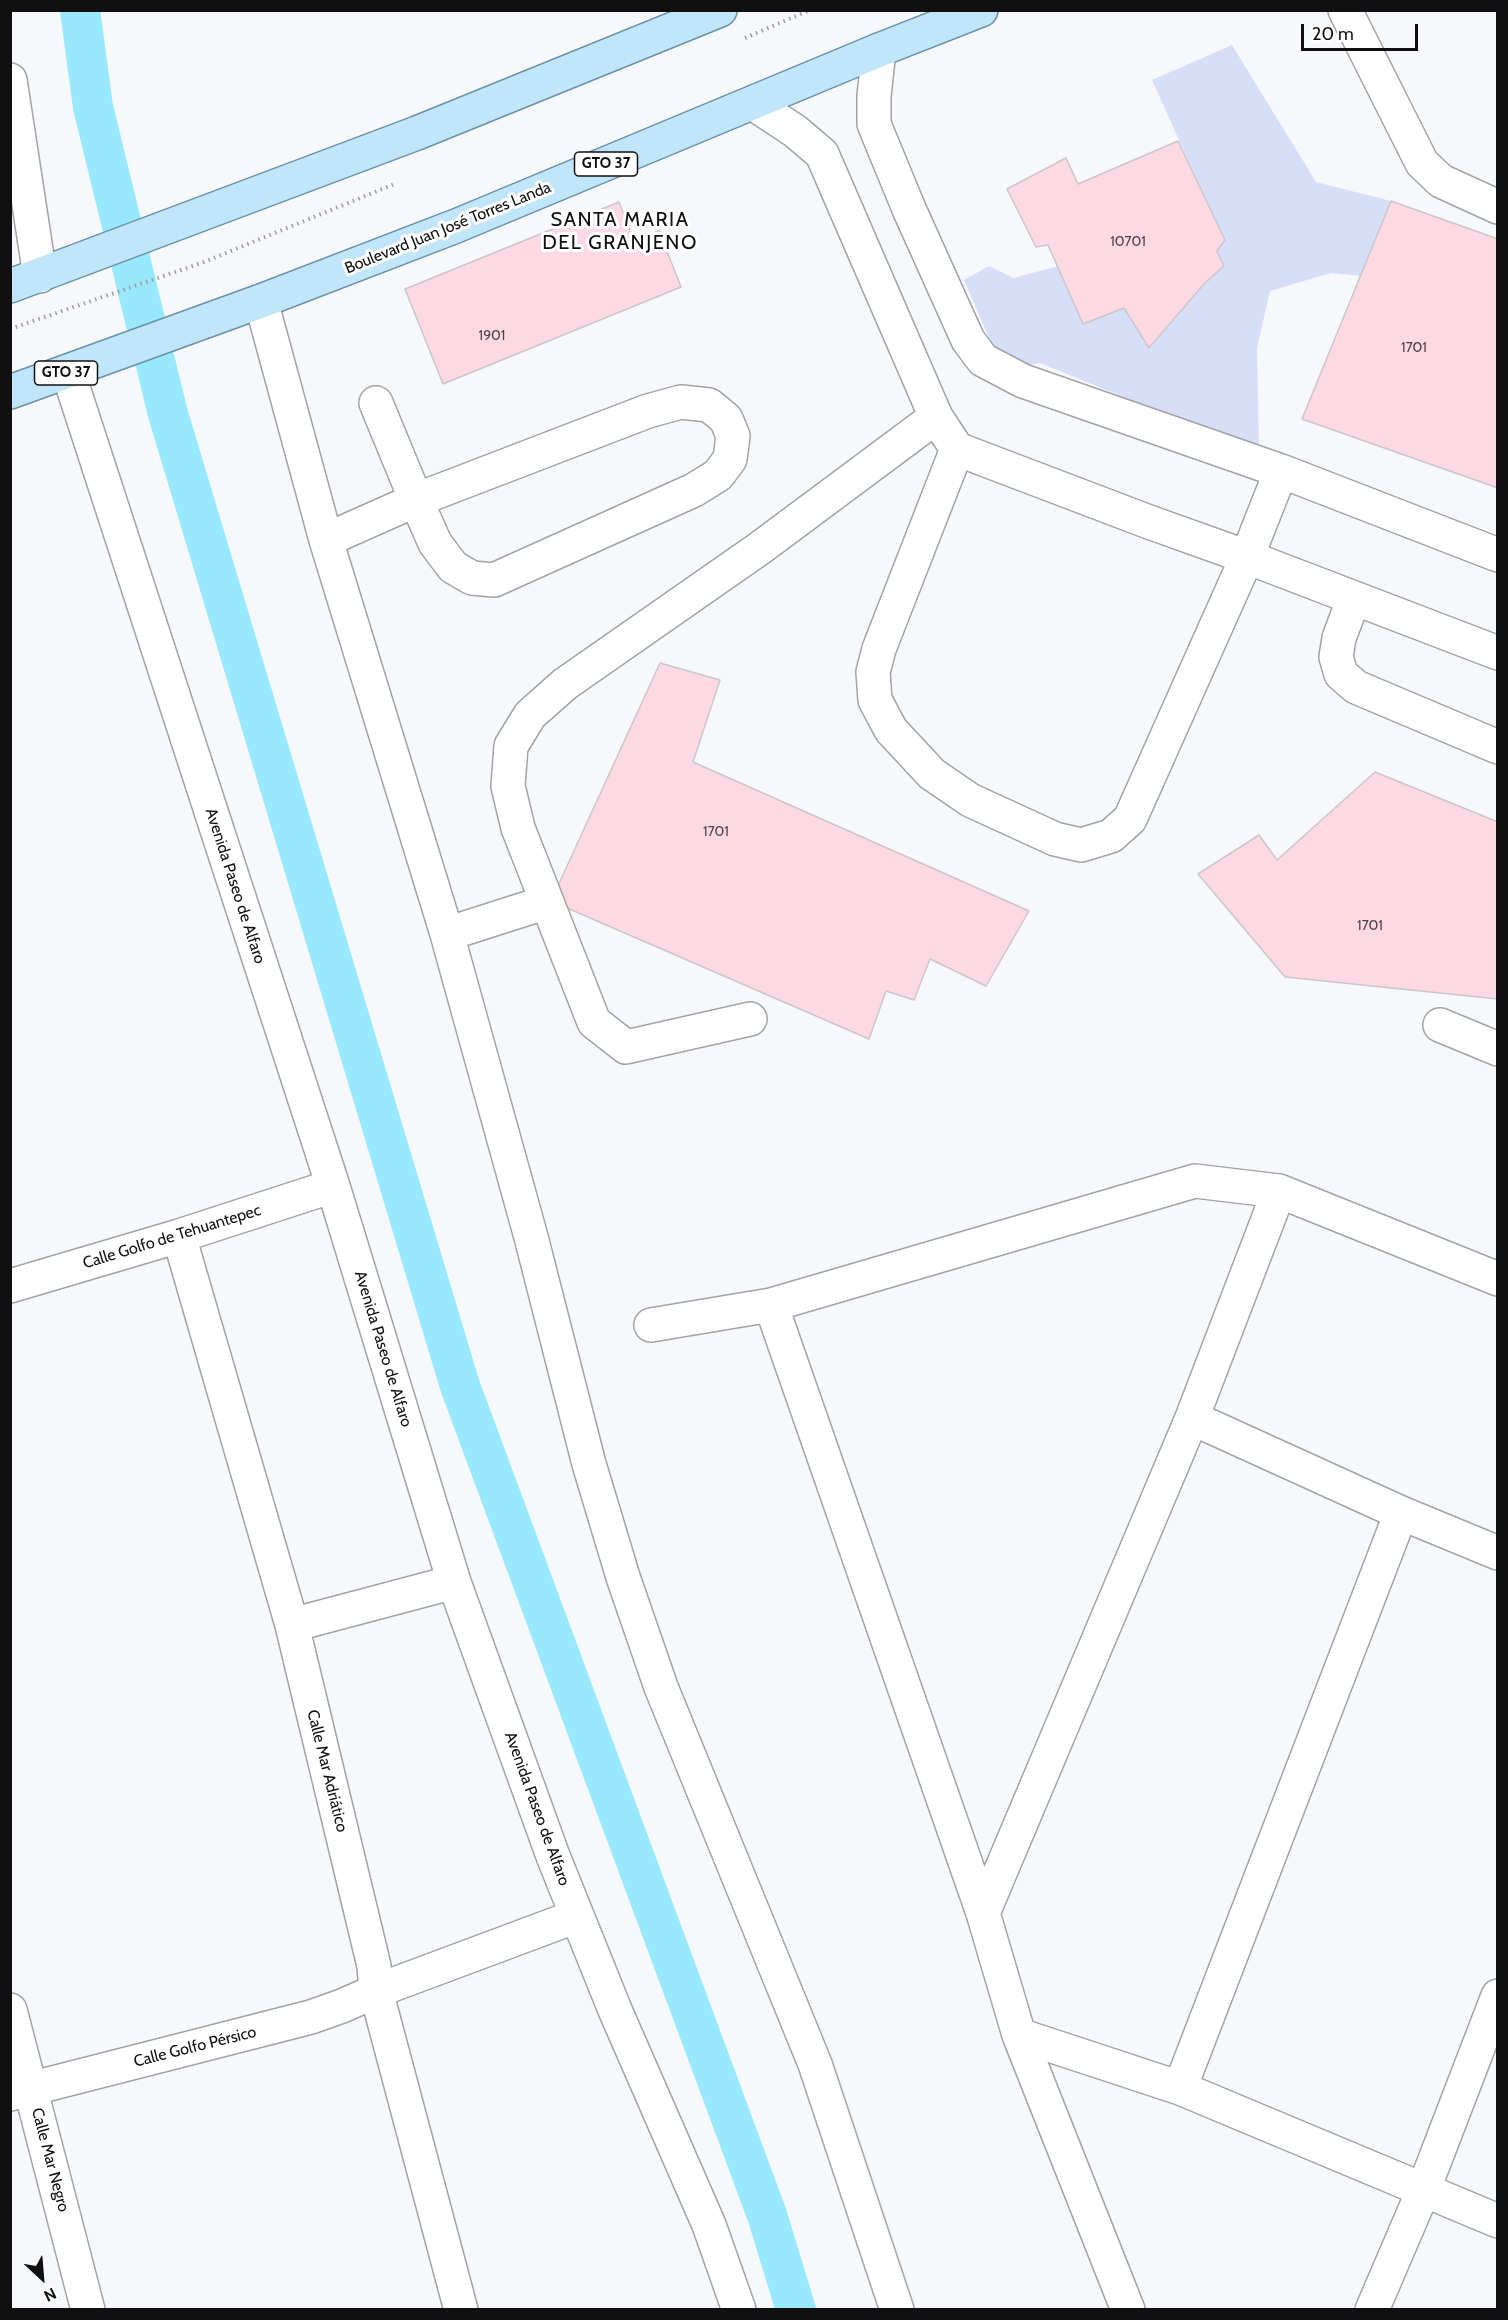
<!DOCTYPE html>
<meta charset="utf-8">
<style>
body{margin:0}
#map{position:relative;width:1508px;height:2320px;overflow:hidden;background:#f7f8fc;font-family:Cabin,sans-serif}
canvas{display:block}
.frame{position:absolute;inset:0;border:12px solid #101011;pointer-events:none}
.north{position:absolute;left:12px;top:2248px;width:60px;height:60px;-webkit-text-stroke:4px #fff;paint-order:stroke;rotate:154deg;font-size:16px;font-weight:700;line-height:24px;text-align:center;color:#101011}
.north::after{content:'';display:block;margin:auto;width:21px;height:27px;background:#101011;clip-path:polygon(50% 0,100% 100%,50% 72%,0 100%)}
.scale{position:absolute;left:1301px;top:24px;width:117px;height:27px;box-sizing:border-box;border:3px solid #101011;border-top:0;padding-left:8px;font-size:18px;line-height:21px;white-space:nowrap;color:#101011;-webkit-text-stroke:4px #fff;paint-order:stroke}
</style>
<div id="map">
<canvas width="1508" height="2320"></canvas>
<div class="frame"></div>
<div class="north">N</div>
<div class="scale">20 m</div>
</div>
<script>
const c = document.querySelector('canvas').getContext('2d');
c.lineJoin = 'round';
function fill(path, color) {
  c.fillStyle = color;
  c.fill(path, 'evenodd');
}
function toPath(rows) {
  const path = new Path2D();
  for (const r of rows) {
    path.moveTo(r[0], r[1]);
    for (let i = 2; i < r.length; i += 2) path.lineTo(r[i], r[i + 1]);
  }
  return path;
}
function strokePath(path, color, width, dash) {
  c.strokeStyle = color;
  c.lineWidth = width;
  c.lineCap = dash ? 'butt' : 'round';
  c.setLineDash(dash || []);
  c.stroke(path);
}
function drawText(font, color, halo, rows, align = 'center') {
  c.font = font + ' Cabin,sans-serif';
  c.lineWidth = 6;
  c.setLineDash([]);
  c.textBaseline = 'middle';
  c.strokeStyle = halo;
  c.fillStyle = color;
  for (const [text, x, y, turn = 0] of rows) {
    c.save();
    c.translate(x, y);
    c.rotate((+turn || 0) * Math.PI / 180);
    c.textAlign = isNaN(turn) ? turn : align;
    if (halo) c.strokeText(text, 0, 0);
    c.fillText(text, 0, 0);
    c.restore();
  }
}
const green = toPath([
 [1232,45,1316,182,1391,201,1360,276,1331,273,1270,291,1257,348,1259,452,1040,363,1003,370,964,280,989,266,1014,278,1058,266,1083,324,1124,308,1150,348,1204,284,1224,266,1217,251,1224,240,1152,80]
]);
const canal = toPath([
 [80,10,93,107,168,414,460,1386,767,2215,796,2310]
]);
const building = toPath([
 [1178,141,1225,240,1217,251,1224,266,1204,284,1149,348,1124,308,1083,324,1048,245,1036,247,1007,189,1066,158,1078,184,1178,141],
 [1391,201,1498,239,1498,488,1302,419,1391,201],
 [619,202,634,241,659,231,681,287,443,384,405,289,619,202],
 [660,663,720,680,693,762,1029,911,986,986,930,959,914,1000,886,991,869,1039,551,901,660,663],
 [1375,772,1498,822,1498,999,1285,977,1198,874,1259,835,1277,860,1375,772]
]);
const path = toPath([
 [745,38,810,10],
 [10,329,204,262,397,183]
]);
const minor = toPath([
 [1345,10,1422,163,1441,181,1498,207],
 [10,80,40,276],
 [754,104,795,131,822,154,936,417,957,449,1149,522,1247,557,1281,471,1023,381,983,360,968,340,909,209,874,124,874,96,879,50],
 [261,301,326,540,447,934,531,1237,589,1464,623,1577,661,1687,815,2064,897,2310],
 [68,372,333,1186,454,1582,553,1856,615,2010,709,2225,739,2310],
 [957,449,879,649,873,672,875,700,891,730,932,774,970,800,1055,839,1081,845,1111,836,1130,819,1247,557,1498,653],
 [1281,471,1498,555],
 [326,540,416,500,435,543,453,567,472,578,494,580,694,490,718,475,730,459,733,436,726,419,709,405,681,402,648,411,416,500,376,403],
 [1354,598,1339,638,1336,657,1341,674,1356,687,1498,747],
 [447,934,547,902],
 [750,1019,626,1047,594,1022,518,828,508,786,511,746,530,715,565,684,760,548,936,417],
 [1440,1025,1498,1049],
 [179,1236,292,1625,374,1966,376,1991,461,2310],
 [10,1286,179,1236,333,1186],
 [771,1305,983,1913],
 [651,1325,771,1305,1195,1181,1279,1191,1498,1279],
 [1192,1418,1401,1513,1498,1553],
 [292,1625,454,1582],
 [10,2010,88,2310],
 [1019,2035,983,1913,1192,1418,1279,1191],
 [1180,2088,1401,1513],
 [10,2094,311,2017,342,2006,376,1991,577,1916],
 [1128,2310,1019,2035,1180,2088,1498,2221],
 [1372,2310,1423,2191,1498,1996]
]);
const major = toPath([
 [10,286,417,133,720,10],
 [10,392,261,301,456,226,879,50,981,10]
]);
const numberNames = [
 ["10701",1128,242],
 ["1901",492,336],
 ["1701",1414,348],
 ["1701",716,832],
 ["1701",1370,926]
];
const shields = [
 [606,164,63],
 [66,373,63]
];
const shieldNames = [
 ["GTO 37",606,164],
 ["GTO 37",66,373]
];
const streetNames = [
 ["Boulevard Juan José Torres Landa",448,228,-22],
 ["Avenida Paseo de Alfaro",235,886,72],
 ["Calle Golfo de Tehuantepec",172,1237,-17],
 ["Avenida Paseo de Alfaro",383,1349,73],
 ["Calle Mar Adriático",327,1771,76],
 ["Avenida Paseo de Alfaro",537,1809,70],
 ["Calle Golfo Pérsico",195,2047,-14],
 ["Calle Mar Negro",50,2160,75]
];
const quarterNames = [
 ["SANTA MARIA",620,220],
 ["DEL GRANJENO",620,243]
];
fill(green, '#d7def8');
strokePath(canal, '#98e8fe', 40);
fill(building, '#fcd9e3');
strokePath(building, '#cbc6c8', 1.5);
strokePath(minor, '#a2a3a7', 36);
strokePath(major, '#6891a6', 36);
strokePath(path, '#9c9c9f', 4, [1.5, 4.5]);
strokePath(minor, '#fff', 33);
strokePath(major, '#c1e6fa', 33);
drawText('14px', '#4b4246', null, numberNames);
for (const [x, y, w] of shields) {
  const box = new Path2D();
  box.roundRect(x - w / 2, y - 12, w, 24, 4.5);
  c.fillStyle = '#fff';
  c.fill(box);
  strokePath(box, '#101011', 1.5);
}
drawText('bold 15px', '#101011', null, shieldNames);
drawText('16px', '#101011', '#fff', streetNames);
c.letterSpacing = '1.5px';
drawText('20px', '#101011', '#fff', quarterNames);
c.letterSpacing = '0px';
</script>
